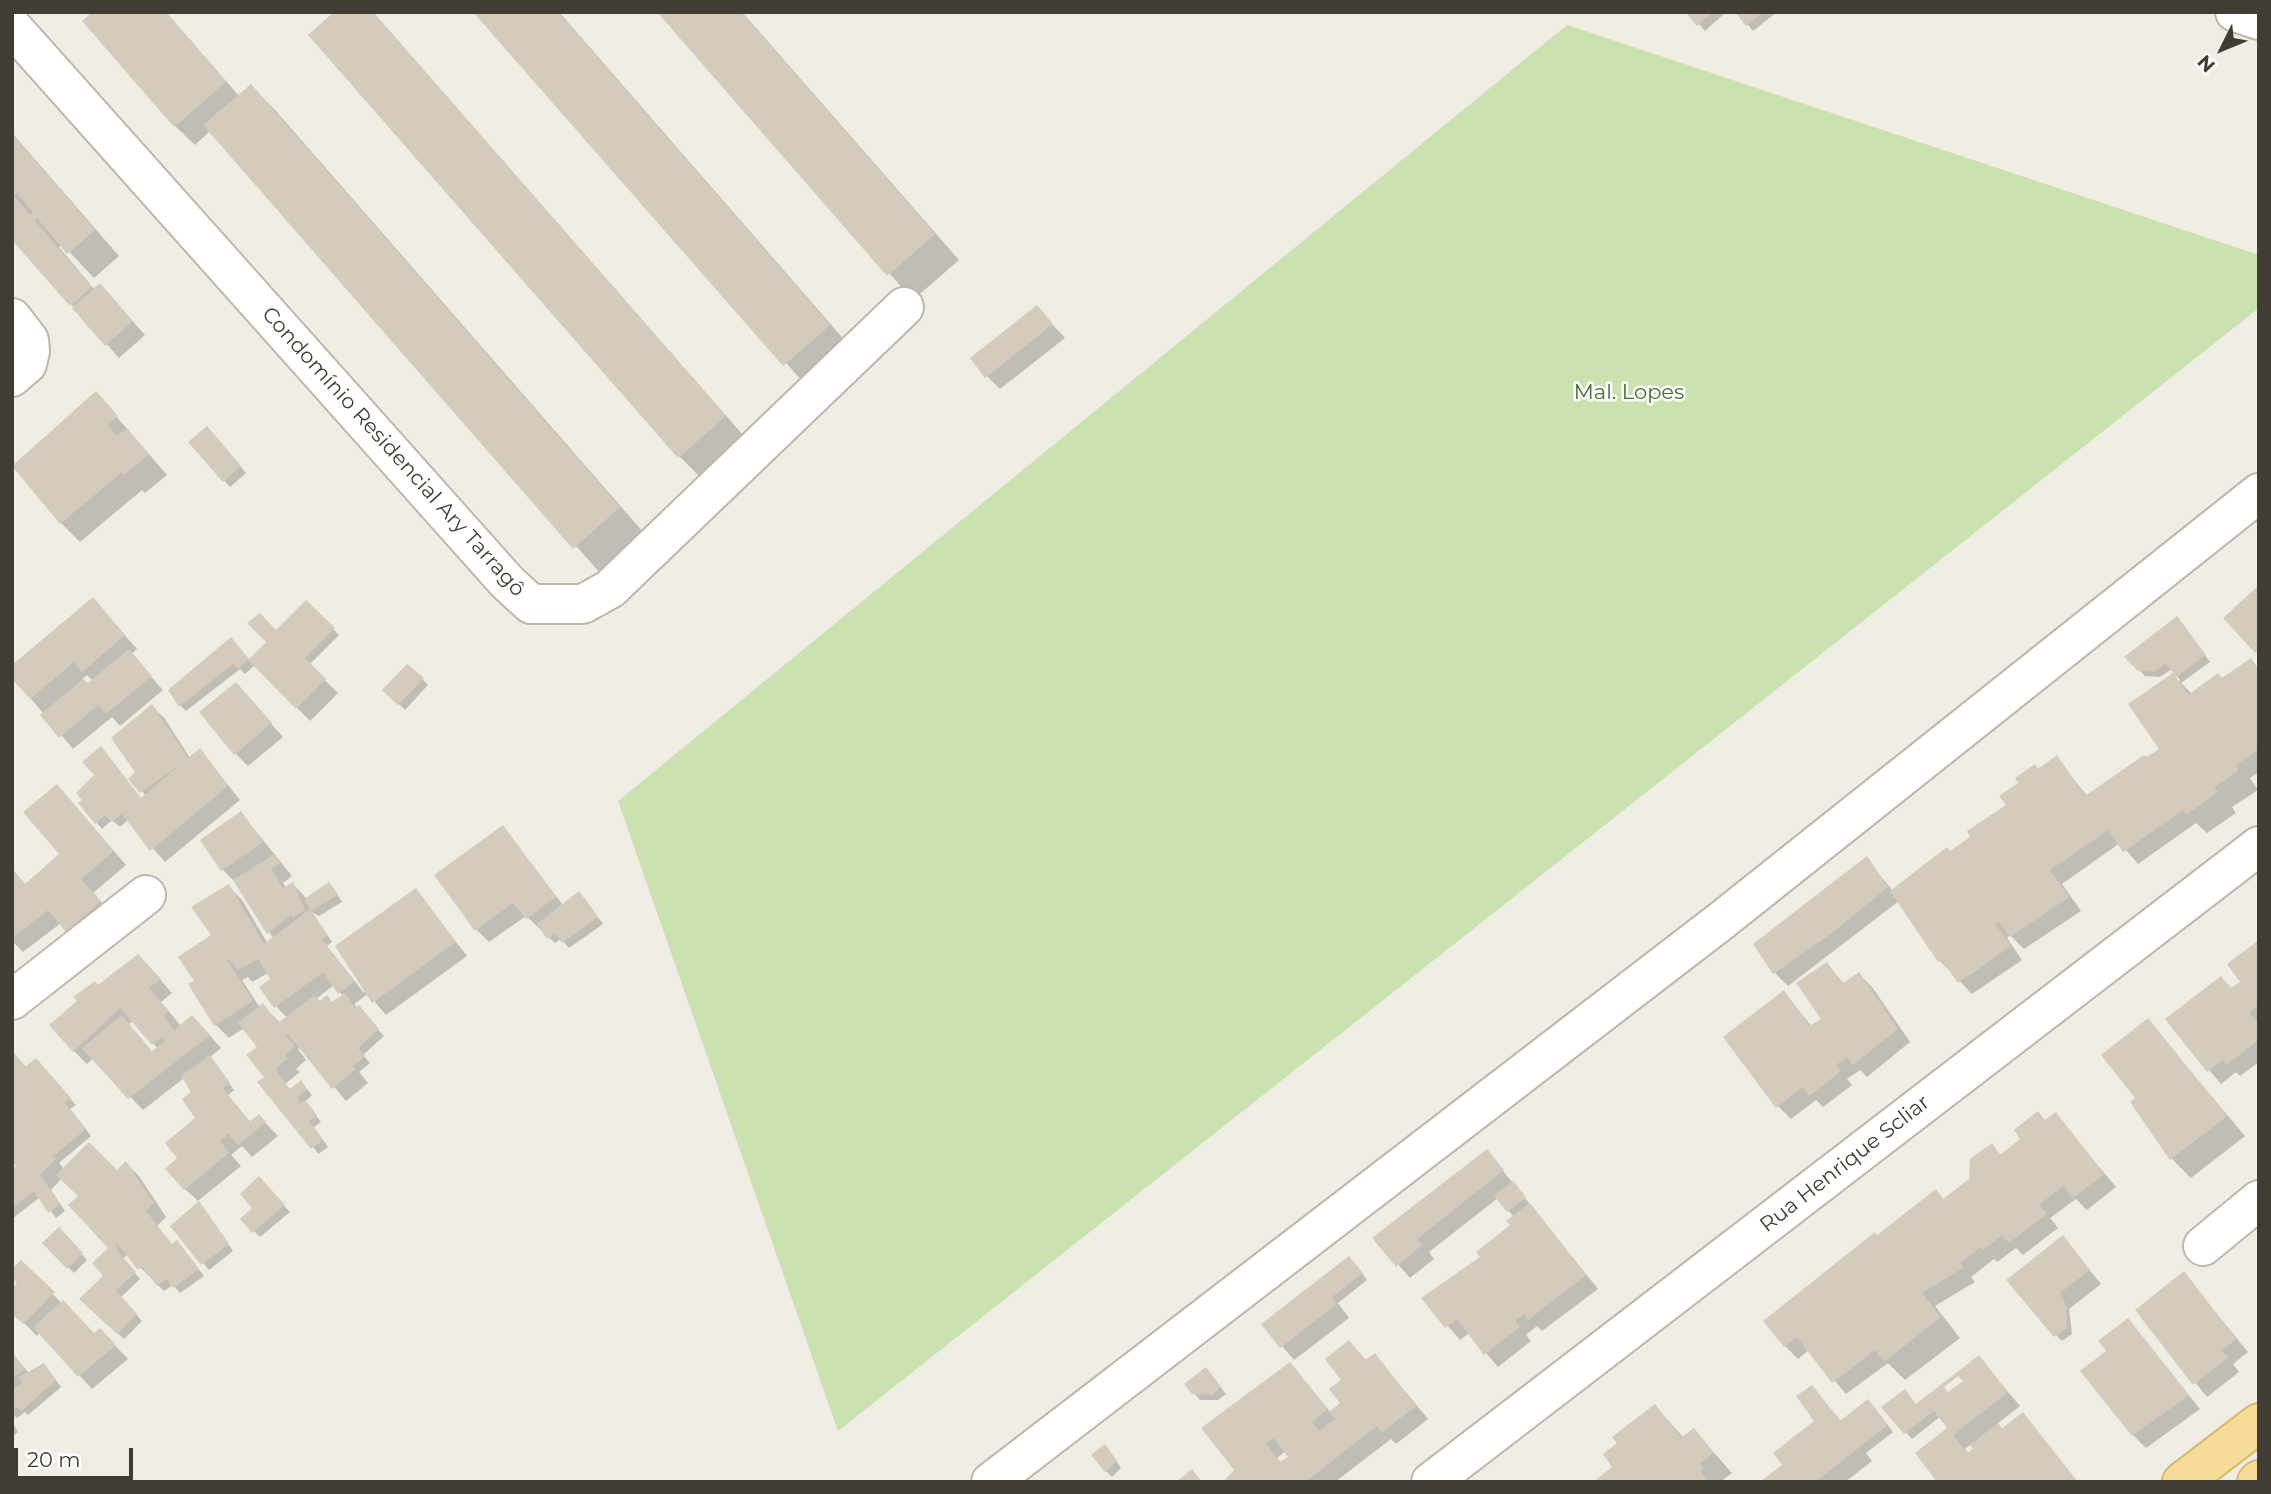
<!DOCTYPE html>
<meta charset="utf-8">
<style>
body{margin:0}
#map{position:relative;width:2271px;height:1494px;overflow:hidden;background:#f0ede4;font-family:Montserrat,sans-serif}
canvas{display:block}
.frame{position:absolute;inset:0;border:14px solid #423d34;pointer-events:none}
.north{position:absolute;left:2187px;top:14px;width:70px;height:70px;-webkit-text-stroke:5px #fff;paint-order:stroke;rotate:227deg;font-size:19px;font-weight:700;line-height:28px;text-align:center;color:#423d34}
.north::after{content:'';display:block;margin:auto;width:24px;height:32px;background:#423d34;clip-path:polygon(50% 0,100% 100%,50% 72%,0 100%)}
.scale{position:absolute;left:14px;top:1448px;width:119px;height:32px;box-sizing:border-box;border:4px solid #423d34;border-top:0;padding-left:9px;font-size:21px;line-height:24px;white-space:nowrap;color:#423d34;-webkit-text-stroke:5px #fff;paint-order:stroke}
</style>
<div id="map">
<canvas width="2271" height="1494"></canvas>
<div class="frame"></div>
<div class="north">N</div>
<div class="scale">20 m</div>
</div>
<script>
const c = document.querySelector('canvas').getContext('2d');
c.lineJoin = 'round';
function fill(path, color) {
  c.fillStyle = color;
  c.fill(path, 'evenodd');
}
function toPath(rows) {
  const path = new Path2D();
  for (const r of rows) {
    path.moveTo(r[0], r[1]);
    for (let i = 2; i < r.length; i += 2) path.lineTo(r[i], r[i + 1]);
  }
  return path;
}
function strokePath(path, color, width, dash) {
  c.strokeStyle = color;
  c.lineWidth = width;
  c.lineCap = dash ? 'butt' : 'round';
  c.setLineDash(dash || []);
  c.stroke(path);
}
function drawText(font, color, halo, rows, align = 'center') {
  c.font = font + ' Montserrat,sans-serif';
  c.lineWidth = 5;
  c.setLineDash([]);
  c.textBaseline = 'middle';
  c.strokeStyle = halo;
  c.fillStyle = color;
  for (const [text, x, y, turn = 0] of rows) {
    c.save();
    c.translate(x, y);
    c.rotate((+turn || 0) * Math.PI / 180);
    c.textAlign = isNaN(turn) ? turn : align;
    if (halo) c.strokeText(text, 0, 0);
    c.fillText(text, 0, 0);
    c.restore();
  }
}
const green = toPath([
 [1567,25,2259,255,2259,308,838,1431,618,801]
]);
const shadow = toPath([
 [166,12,239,96,251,86,276,111,644,533,600,573,210,131,195,145,175,126],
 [373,12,750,443,705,482,679,456],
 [476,12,559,12,854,351,810,390],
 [659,12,742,12,959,260,913,300],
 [1692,12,1726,12,1705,31,1690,14],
 [1737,12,1777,12,1753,31],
 [12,133,119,256,94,278,62,244,59,247,95,290,113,299,145,335,119,358,12,237],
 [1037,308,1065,338,1000,389,987,376],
 [96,393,167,475,145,493,142,490,80,542,61,523],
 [213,434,246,473,230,487,190,443],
 [93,599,137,649,131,654,163,690,120,726,112,717,73,749,12,676],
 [87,675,93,681,88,685,82,679],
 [306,602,339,635,309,665,338,693,310,721,255,665,245,674,240,669,186,711,180,705,231,639,250,661],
 [2177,618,2210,662,2181,683,2192,694,2223,680,2250,661,2259,669,2259,772,2250,778,2258,790,2232,807,2236,813,2207,833,2196,823,2138,864,2120,843,2062,884,2081,911,2024,949,2010,935,2007,938,2022,960,1972,994,1940,961,1899,901,1788,986,1775,973,1755,944,1866,858,1893,891,1973,837,2008,805,2038,770,2057,758,2087,796,2161,750,2180,680,2172,669,2160,677,2145,676,2126,657],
 [422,679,428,685,405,710,385,690],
 [236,684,283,737,248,766,235,753],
 [152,706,165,719,190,758,200,750,240,800,165,862,128,820,120,827,112,820,102,829,80,804,141,800,146,796,131,779,138,773],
 [69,799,126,865,93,893,113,915,80,943,61,923,23,952,12,941,12,869,26,885,62,854],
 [241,813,292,876,283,883,286,888,293,884,307,899,329,884,335,890,342,902,319,916,312,912,332,942,327,946,364,993,416,890,467,956,386,1015,368,994,354,1004,384,1036,363,1055,370,1063,359,1072,368,1083,346,1101,301,1047,298,1049,306,1060,296,1069,300,1072,285,1084,291,1090,301,1082,312,1095,305,1102,321,1122,314,1127,328,1147,318,1154,267,1078,259,1047,244,1028,229,1038,216,1025,196,982,229,887,242,900,268,944,274,939,236,883,223,870,202,841],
 [268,973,273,979,276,1006,287,1018,280,1023,263,1005,260,1008,242,980,248,977,252,982],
 [334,985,343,996,333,1004,320,1003,316,999],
 [503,827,563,905,585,899,603,924,569,948,561,939,555,943,526,916,489,942,476,929],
 [2259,942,2259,1062,2240,1076,2236,1072,2221,1084,2167,1020,2242,982],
 [1827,964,1844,984,1859,974,1872,987,1910,1042,1867,1077,1860,1070,1847,1079,1852,1085,1823,1107,1816,1100,1791,1119,1778,1106,1784,992,1812,1027,1823,1020],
 [151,969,172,993,161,1002,181,1026,205,1030,221,1048,210,1057,234,1090,228,1095,251,1123,259,1116,278,1136,252,1157,242,1146,231,1155,241,1166,198,1201,185,1189,179,1158,198,1118,193,1092,184,1078,143,1110,93,1058,87,1064,74,1051,98,987],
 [133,1021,158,1049,153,1053,129,1024],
 [2148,1021,2245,1136,2191,1178,2172,1159,2132,1102,2137,1098],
 [12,1052,27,1068,62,1089,76,1105,70,1109,91,1136,59,1163,64,1169,117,1173,126,1163,139,1176,166,1217,157,1226,173,1246,183,1249,204,1276,180,1293,173,1285,164,1291,127,1254,123,1259,140,1279,121,1297,142,1321,124,1339,82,1299,105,1276,111,1248,80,1196,62,1178,51,1190,65,1211,56,1218,40,1197,12,1219,12,1168,14,1170,18,1167],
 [2055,1114,2116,1187,2087,1210,2076,1199,2050,1218,2058,1228,2023,1255,2016,1248,1997,1262,1994,1259,1971,1277,1975,1282,1935,1306,1960,1338,1905,1380,1888,1363,1846,1394,1809,1350,1798,1359,1785,1346,1878,1237,1936,1192,1944,1200,1970,1180,1991,1145,2002,1156],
 [1487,1151,1598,1289,1542,1331,1537,1326,1526,1335,1531,1341,1498,1367,1469,1333,1460,1340,1424,1298,1482,1257,1512,1226,1514,1217,1498,1198,1429,1252,1434,1259,1410,1278,1375,1238],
 [259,1179,290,1212,260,1237,242,1219,254,1208],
 [205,1210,233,1251,209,1270,173,1226],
 [65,1235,87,1260,74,1273,45,1243],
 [2063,1237,2101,1284,2069,1309,2072,1334,2062,1341,2056,1335],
 [21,1263,94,1335,100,1330,128,1359,92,1389,40,1332,37,1336,12,1311,20,1283],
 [1355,1264,1367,1280,1338,1303,1349,1318,1294,1360,1264,1325],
 [2184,1274,2248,1352,2233,1364,2239,1372,2207,1397,2137,1310],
 [2128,1320,2200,1409,2146,1448,2133,1435,2109,1352],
 [1349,1342,1367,1361,1375,1355,1428,1419,1396,1444,1391,1439,1335,1482,1225,1482,1236,1470,1290,1364,1331,1413,1343,1404],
 [1286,1451,1290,1457,1282,1463,1277,1458],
 [12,1353,29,1373,49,1371,61,1387,28,1415,25,1412,17,1418,12,1414],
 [1979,1358,2020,1406,1997,1424,2002,1429,2023,1414,2078,1482,1938,1482,1950,1428,1941,1416,1912,1439,1884,1408,1917,1406,1949,1394,1965,1381],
 [1971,1444,1975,1449,1969,1454,1965,1449],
 [1211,1375,1226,1394,1218,1400,1200,1400,1194,1393],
 [1812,1387,1842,1422,1874,1407,1893,1432,1866,1453,1872,1461,1845,1482,1763,1482,1784,1465,1817,1421],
 [1655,1406,1684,1438,1694,1430,1732,1473,1720,1482,1596,1482,1612,1469,1619,1443],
 [12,1422,18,1432,12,1437],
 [1111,1453,1121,1468,1112,1477,1106,1471]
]);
const building = toPath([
 [92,12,166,12,226,82,174,127,82,21],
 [334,12,373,12,726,416,678,458,308,35],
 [473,12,558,12,830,325,783,366],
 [657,12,741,12,935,234,887,276],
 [1689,12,1713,12,1697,26,1687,14],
 [1735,12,1763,12,1746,26],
 [251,84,620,507,573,549,203,125],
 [12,134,95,230,67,254,37,218,35,221,92,287,70,306,12,240],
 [17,193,33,212,30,215,14,196],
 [100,283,133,321,105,346,72,308],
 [1037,305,1053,324,985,378,970,358],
 [96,391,118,416,108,425,117,436,127,428,149,454,124,475,122,472,60,524,12,466],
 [207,426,241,466,223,482,188,442],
 [2259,585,2259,650,2255,653,2223,618],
 [93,597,125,635,82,672,74,662,30,699,12,679,12,665],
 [306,600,335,628,305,658,326,679,296,709,248,660,238,669,233,664,179,707,168,690,231,637,249,659,266,642,247,623,260,613,276,630],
 [2177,616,2206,655,2176,677,2188,695,2218,673,2222,678,2251,658,2259,670,2259,749,2236,765,2239,770,2214,787,2218,792,2186,815,2183,810,2123,852,2108,830,2050,870,2069,897,2010,937,1999,922,1995,924,2011,946,1958,983,1942,960,1938,962,1890,891,1947,847,1950,851,1970,837,1967,831,2006,805,1999,796,2018,783,2015,778,2035,764,2038,769,2057,755,2085,796,2144,755,2147,757,2159,749,2128,704,2173,673,2166,663,2154,672,2137,670,2124,657],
 [129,649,152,676,106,714,98,705,59,738,40,715,83,679,88,683],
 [407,664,424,678,398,705,382,690],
 [236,682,272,723,234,755,199,712],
 [152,704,188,758,200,748,228,786,150,851,122,814,112,822,105,815,95,824,78,803,82,800,76,793,94,775,82,762,101,746,141,798,181,764,140,793,128,779,135,772,111,738],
 [57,784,114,851,81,879,101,901,66,932,48,910,12,938,12,869,25,884,59,854,23,812],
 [241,811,263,842,221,871,200,840],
 [503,825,556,897,526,919,513,903,475,931,434,875],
 [275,854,280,863,271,869,283,888,293,882,305,910,293,918,291,915,267,934,233,880],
 [1867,856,1888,887,1832,933,1773,974,1753,944],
 [329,882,338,895,311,911,327,935,322,939,354,982,338,994,323,972,274,1008,259,987,270,979,258,959,238,970,225,956,253,1001,214,1026,188,984,194,981,178,957,211,935,191,907,229,884,264,944,310,909,304,899],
 [416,888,456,942,372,1003,335,946],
 [579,891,598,917,562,943,555,934,547,939,537,924],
 [2259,940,2259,1005,2249,1012,2259,1024,2259,1040,2226,1065,2223,1060,2207,1072,2165,1019,2221,976,2231,988,2240,982,2227,964],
 [138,954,161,979,149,988,169,1011,163,1015,174,1030,192,1015,210,1035,128,1099,82,1048,122,1015,151,1052,165,1041,162,1037,152,1045,120,1008,73,1052,49,1025,77,1001,73,997,95,981,98,985],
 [1827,962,1842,984,1859,972,1898,1029,1853,1065,1847,1057,1836,1065,1841,1071,1809,1096,1803,1087,1776,1108,1723,1037,1784,990,1809,1026,1821,1019,1796,983],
 [345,993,355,1008,359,1005,379,1029,358,1048,365,1056,353,1066,356,1069,332,1089,288,1034,286,1036,295,1046,285,1055,288,1058,275,1069,290,1089,301,1080,307,1089,297,1098,301,1103,305,1100,317,1115,309,1121,323,1140,311,1149,257,1082,264,1077,246,1055,257,1047,238,1023,263,1003,278,1023,315,995,320,1001,327,995,332,1002],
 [2148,1018,2227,1116,2170,1160,2130,1102,2135,1098,2101,1055],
 [12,1050,25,1067,36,1058,71,1098,65,1103,86,1129,53,1156,56,1159,40,1175,60,1204,48,1213,34,1191,12,1209,12,1170,16,1166,12,1162],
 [210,1055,230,1083,223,1088,249,1122,259,1114,266,1122,238,1145,228,1134,220,1141,229,1153,184,1190,165,1169,177,1158,165,1143,195,1118,182,1099,191,1092,181,1076],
 [2038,1111,2045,1120,2056,1112,2104,1174,2073,1198,2063,1186,2039,1205,2047,1214,2009,1243,2002,1235,1983,1250,1981,1247,1960,1263,1963,1268,1922,1293,1941,1317,1884,1362,1875,1350,1832,1383,1797,1337,1784,1347,1763,1321,1875,1232,1877,1235,1936,1189,1943,1199,1969,1179,1970,1159,1992,1143,2000,1155,2020,1139,2014,1130],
 [89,1142,117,1170,126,1161,154,1203,146,1211,172,1244,177,1240,199,1269,173,1288,166,1279,157,1286,142,1266,138,1270,115,1241,118,1252,136,1272,116,1290,137,1314,117,1334,79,1299,103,1276,92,1263,108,1248,68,1205,78,1196,56,1175],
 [1487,1149,1504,1170,1417,1239,1422,1245,1396,1267,1372,1238],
 [259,1176,285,1205,252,1233,240,1219,252,1208,240,1194],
 [1513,1181,1526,1197,1507,1212,1494,1196],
 [199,1201,229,1244,201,1265,170,1226],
 [1530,1203,1586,1275,1528,1320,1524,1314,1515,1321,1520,1327,1484,1355,1457,1319,1445,1328,1421,1298,1480,1257,1476,1252,1510,1225,1506,1221],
 [59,1227,83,1253,67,1269,42,1243],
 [2063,1235,2090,1270,2060,1293,2067,1307,2067,1328,2054,1337,2006,1280],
 [1349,1256,1363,1273,1332,1297,1337,1304,1280,1348,1261,1324],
 [21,1260,55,1292,23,1324,12,1314,12,1289,17,1283,12,1278,12,1269],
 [2184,1271,2236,1339,2222,1350,2228,1358,2193,1385,2135,1310],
 [63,1300,94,1333,100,1328,116,1345,78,1377,33,1327],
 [2128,1318,2189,1395,2132,1436,2080,1371,2106,1351,2098,1341],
 [1349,1340,1365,1360,1375,1353,1416,1406,1382,1432,1377,1426,1305,1482,1223,1482,1234,1470,1201,1428,1290,1362,1328,1409,1312,1422,1319,1431,1335,1419,1329,1412,1340,1403,1329,1389,1341,1380,1325,1359],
 [1273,1438,1288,1457,1280,1462,1266,1444],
 [12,1352,25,1369,12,1378],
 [1979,1355,2008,1392,1953,1435,1967,1453,1973,1449,1970,1445,1998,1423,2002,1428,2023,1412,2076,1480,2073,1482,1937,1482,1915,1453,1947,1428,1934,1411,1904,1434,1881,1407,1905,1389,1916,1404],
 [1958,1376,1963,1381,1948,1392,1944,1387],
 [44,1363,56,1380,21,1411,18,1407,12,1411,12,1390,22,1383,19,1377],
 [1206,1367,1221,1387,1212,1395,1192,1394,1184,1384],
 [1812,1385,1840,1421,1868,1399,1888,1425,1815,1482,1760,1482,1782,1465,1773,1453,1814,1421,1796,1396],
 [1655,1404,1681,1438,1694,1428,1714,1453,1700,1463,1703,1468,1700,1471,1709,1482,1593,1482,1612,1467,1603,1454,1617,1443,1612,1437],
 [1105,1444,1117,1461,1105,1472,1091,1455],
 [1192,1469,1202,1482,1176,1482]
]);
const minor = toPath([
 [2235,12,2259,20],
 [12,27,507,582,531,604,583,604,610,589,904,307],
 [12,318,29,340,30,351,27,364,12,377],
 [12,1000,146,895],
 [2203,1246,2259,1200],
 [991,1482,1721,921,2259,493],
 [1431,1482,2259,846]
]);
const major = toPath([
 [2182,1482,2259,1423],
 [2257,1482,2259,1480]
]);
const parkNames = [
 ["Mal. Lopes",1629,393]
];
const streetNames = [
 ["Condomínio Residencial Ary Tarragô",393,452,48],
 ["Rua Henrique Scliar",1845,1164,-38]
];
fill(green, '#cae2af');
fill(shadow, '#0003');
fill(building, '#d4cbbd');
strokePath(minor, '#beb7aa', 42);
strokePath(major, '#d9b96a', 42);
strokePath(minor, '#fff', 38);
strokePath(major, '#f5dc98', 38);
drawText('21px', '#456e2d', '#fff', parkNames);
drawText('21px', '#423d34', '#fff', streetNames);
</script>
